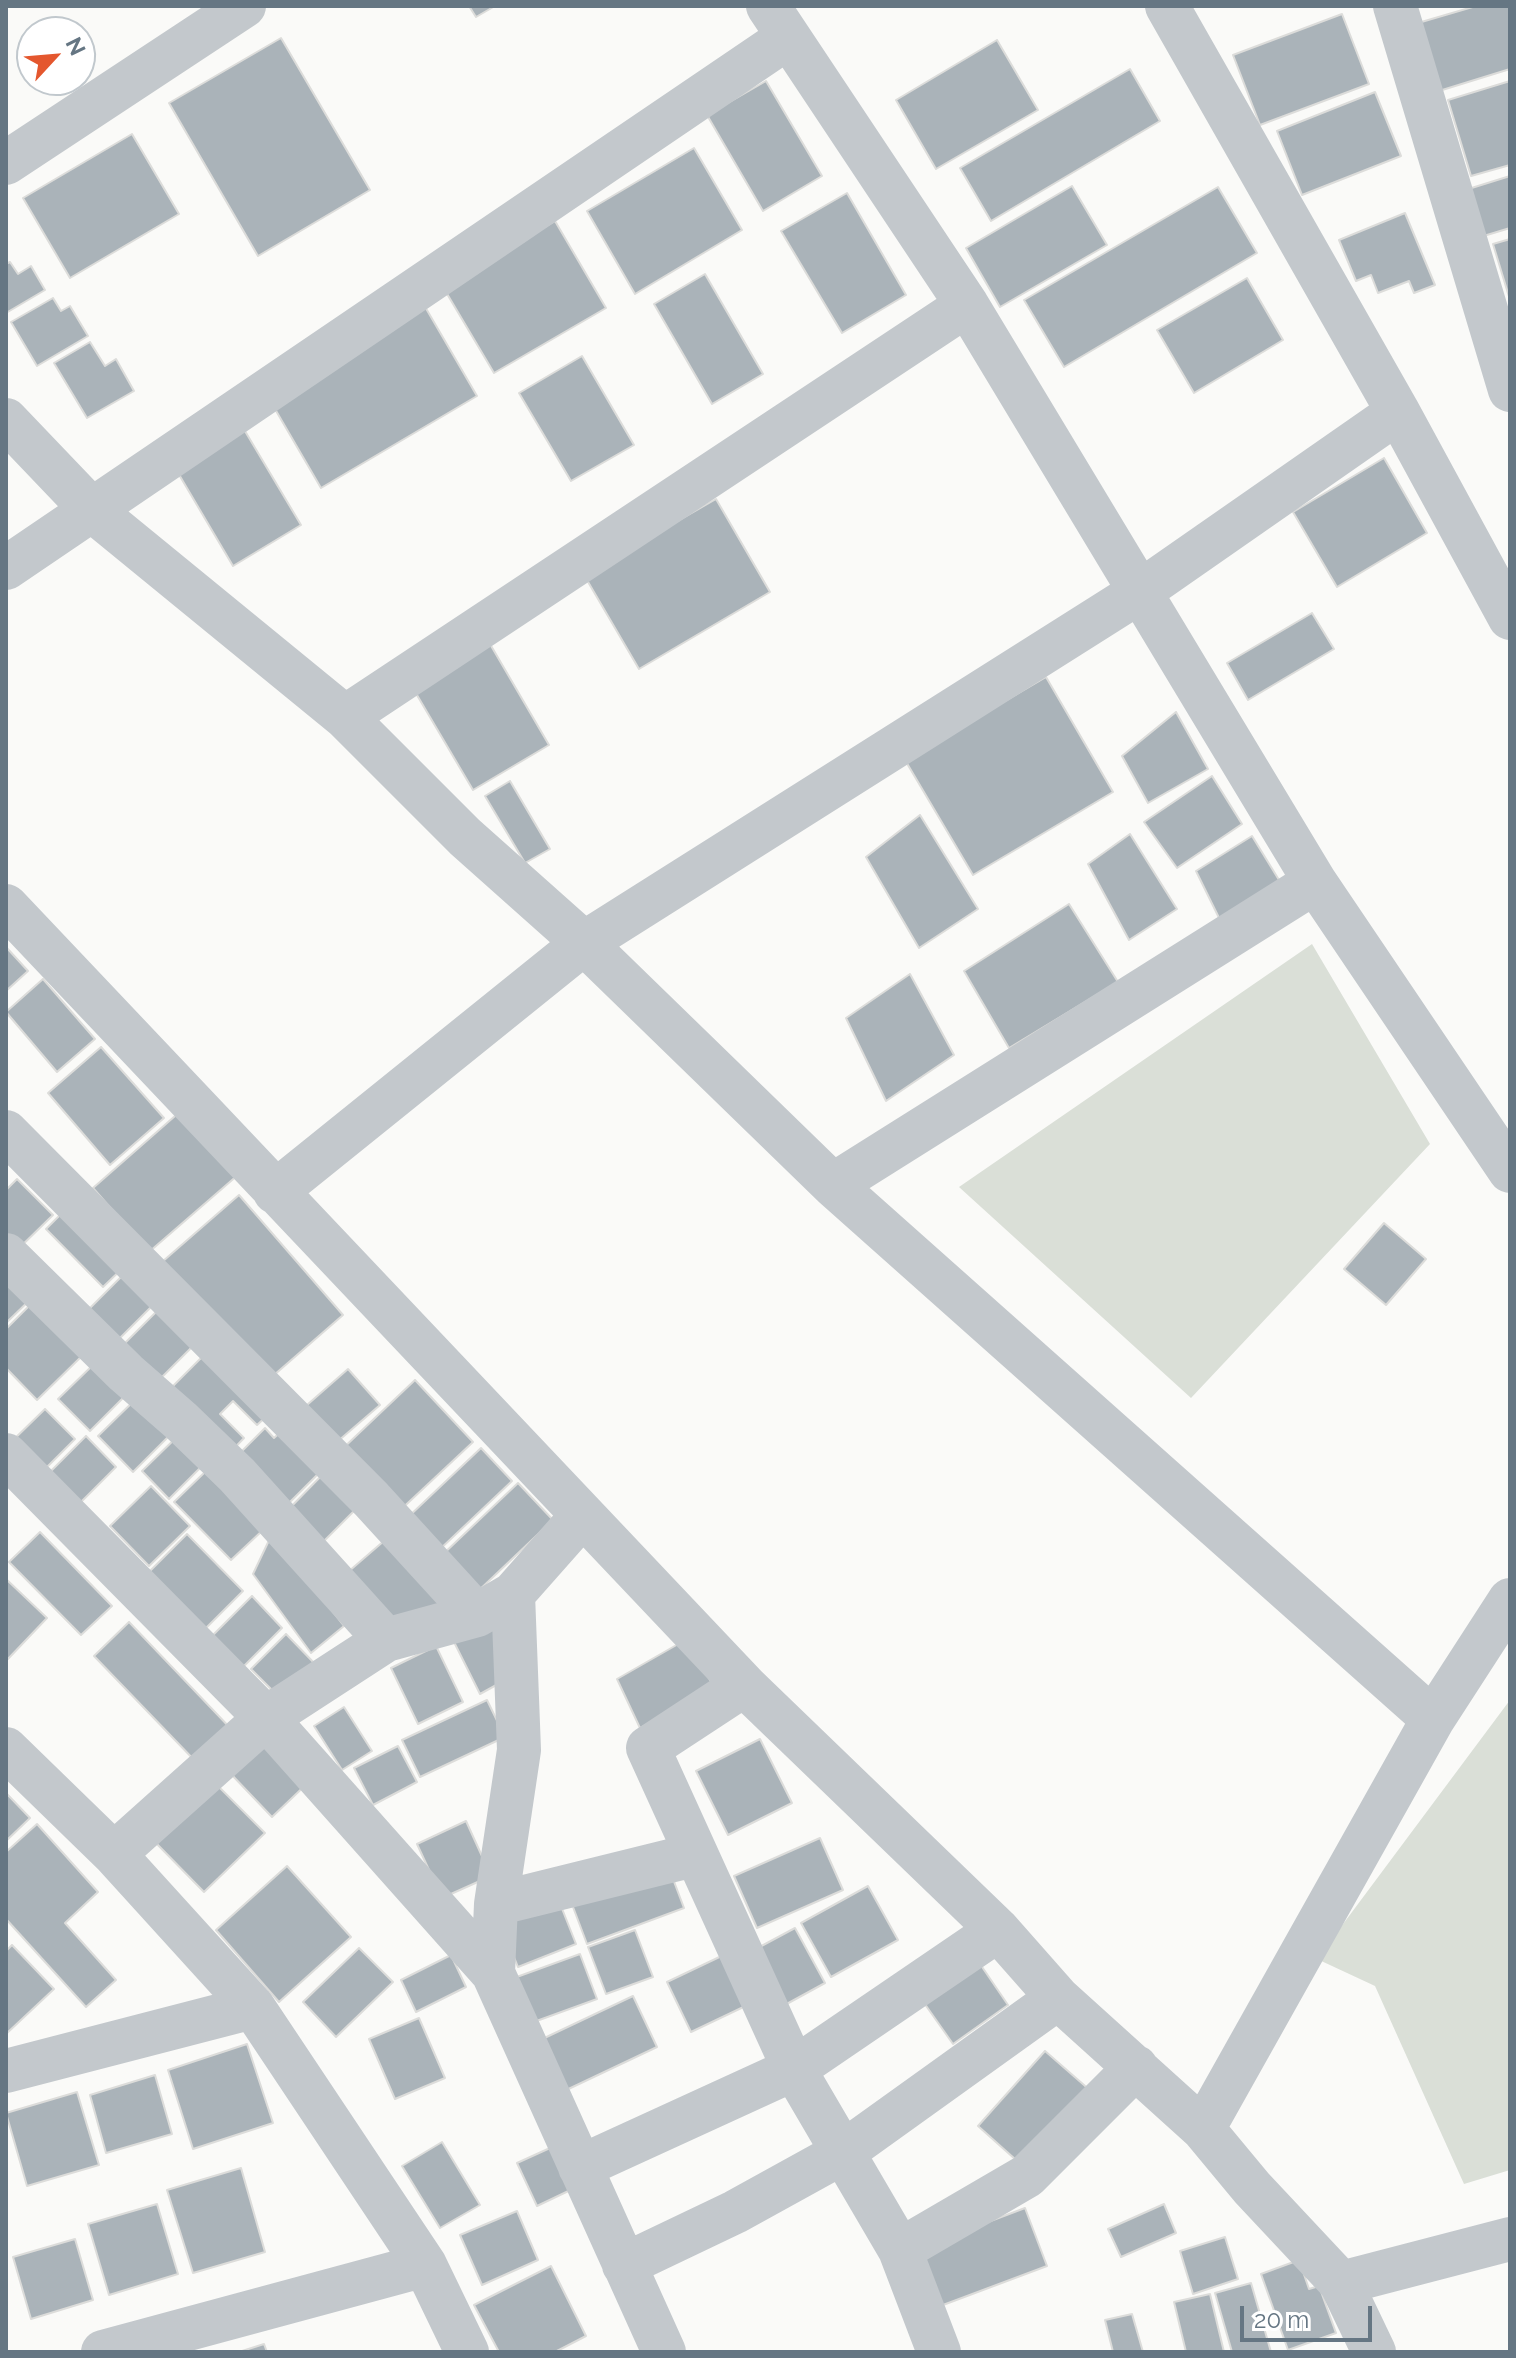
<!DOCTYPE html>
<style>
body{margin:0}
#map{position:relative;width:1516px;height:2358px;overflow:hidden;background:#fafaf8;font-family:Raleway,sans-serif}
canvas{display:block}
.frame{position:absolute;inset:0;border:8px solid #657683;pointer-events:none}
.north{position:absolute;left:16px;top:16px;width:80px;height:80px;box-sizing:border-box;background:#fff;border:2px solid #c1c8cd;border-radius:50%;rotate:64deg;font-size:22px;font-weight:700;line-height:32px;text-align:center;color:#657683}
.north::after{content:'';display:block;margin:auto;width:28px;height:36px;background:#e4572e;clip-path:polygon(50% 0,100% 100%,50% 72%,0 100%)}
.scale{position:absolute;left:1240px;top:2306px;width:132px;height:36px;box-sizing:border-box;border:4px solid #657683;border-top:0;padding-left:10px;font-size:24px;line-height:28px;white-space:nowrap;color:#657683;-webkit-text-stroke:6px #fff;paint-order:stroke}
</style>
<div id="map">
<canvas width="1516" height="2358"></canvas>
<div class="frame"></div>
<div class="north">N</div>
<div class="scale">20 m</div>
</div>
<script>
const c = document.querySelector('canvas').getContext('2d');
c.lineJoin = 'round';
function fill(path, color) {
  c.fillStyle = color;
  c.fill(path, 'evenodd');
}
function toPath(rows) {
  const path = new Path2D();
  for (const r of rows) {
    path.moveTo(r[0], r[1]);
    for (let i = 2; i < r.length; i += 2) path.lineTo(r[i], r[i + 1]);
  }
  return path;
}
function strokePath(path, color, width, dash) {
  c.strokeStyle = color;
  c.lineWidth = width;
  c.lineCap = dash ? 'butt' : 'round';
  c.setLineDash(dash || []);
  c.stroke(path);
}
const green = toPath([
 [1312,944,1430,1144,1191,1398,959,1187],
 [1510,1700,1510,2170,1464,2184,1375,1986,1317,1959]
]);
const building = toPath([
 [469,6,495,6,476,17,469,6],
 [1476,6,1510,6,1510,69,1439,91,1418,23,1476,6],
 [1342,14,1369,84,1260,125,1233,55,1342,14],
 [281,38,370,190,258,256,169,103,281,38],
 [997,40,1038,110,936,169,896,100,997,40],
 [1130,69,1160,121,991,221,960,168,1130,69],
 [766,81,822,176,763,211,707,115,766,81],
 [1510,81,1510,165,1471,176,1448,100,1510,81],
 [1375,92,1401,156,1302,195,1277,131,1375,92],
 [132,134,179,214,70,278,23,198,132,134],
 [694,148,742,230,635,294,587,211,694,148],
 [1510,176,1510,228,1477,238,1462,191,1510,176],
 [1072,186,1107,245,1000,307,966,248,1072,186],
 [1218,187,1257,253,1064,367,1024,300,1218,187],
 [847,193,906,295,842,333,781,231,847,193],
 [1405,213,1435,285,1414,293,1409,281,1378,293,1371,275,1356,281,1339,240,1405,213],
 [555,221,606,308,494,373,443,287,555,221],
 [1510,239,1510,300,1493,244,1510,239],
 [10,262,18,274,31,266,45,290,6,313,6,264,10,262],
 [705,274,763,374,712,404,654,304,705,274],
 [1247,278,1283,340,1194,393,1157,330,1247,278],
 [53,298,61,311,70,306,88,336,37,366,11,322,53,298],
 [424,305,477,396,321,488,268,397,424,305],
 [90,342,105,366,116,359,134,391,87,418,54,363,90,342],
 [582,356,634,445,571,481,519,393,582,356],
 [239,421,301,525,233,566,171,461,239,421],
 [1384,458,1427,533,1337,587,1293,512,1384,458],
 [716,499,770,592,639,669,584,575,716,499],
 [1312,613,1334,649,1248,700,1227,663,1312,613],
 [490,644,549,745,473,790,414,690,490,644],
 [1046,677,1113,792,973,875,905,760,1046,677],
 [1176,712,1208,769,1148,803,1122,756,1176,712],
 [1212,776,1242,824,1177,868,1144,822,1212,776],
 [510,781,550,849,525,863,485,796,510,781],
 [920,815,978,909,919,948,866,857,920,815],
 [1130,834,1177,909,1129,940,1088,864,1130,834],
 [1252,836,1287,893,1224,928,1196,871,1252,836],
 [1069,904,1118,982,1009,1048,964,971,1069,904],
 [6,947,28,971,6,991,6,947],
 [910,974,954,1055,886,1101,846,1018,910,974],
 [43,979,95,1039,57,1072,6,1012,43,979],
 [101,1047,164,1118,110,1165,48,1093,101,1047],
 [183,1109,239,1174,149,1252,93,1188,183,1109],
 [17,1179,53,1215,11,1256,6,1251,6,1190,17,1179],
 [239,1195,343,1315,266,1382,162,1262,239,1195],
 [71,1204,129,1262,103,1287,46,1229,71,1204],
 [1384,1223,1426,1259,1386,1305,1344,1269,1384,1223],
 [132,1266,162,1296,116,1342,86,1312,132,1266],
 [6,1267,36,1294,6,1323,6,1267],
 [34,1301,85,1353,37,1400,6,1368,6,1329,34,1301],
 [163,1305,198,1341,151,1388,116,1352,163,1305],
 [207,1352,268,1415,257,1425,233,1401,220,1414,244,1438,224,1459,163,1396,207,1352],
 [95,1363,127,1394,90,1431,58,1399,95,1363],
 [348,1369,380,1405,330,1448,299,1412,348,1369],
 [415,1380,473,1442,395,1515,338,1453,415,1380],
 [142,1393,177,1428,133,1472,98,1436,142,1393],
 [45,1409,75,1439,33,1481,6,1447,45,1409],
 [288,1425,327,1465,281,1511,232,1461,265,1428,274,1438,288,1425],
 [184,1430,211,1457,169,1499,142,1471,184,1430],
 [86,1436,116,1467,76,1507,46,1476,86,1436],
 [481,1448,512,1481,437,1552,405,1520,481,1448],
 [326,1471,360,1505,315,1550,281,1517,326,1471],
 [205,1472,263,1530,231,1560,174,1502,205,1472],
 [518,1483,553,1520,474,1595,439,1558,518,1483],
 [151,1486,190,1526,149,1566,110,1526,151,1486],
 [40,1532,112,1606,81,1635,9,1562,40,1532],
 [187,1534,243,1591,200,1634,144,1577,187,1534],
 [272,1534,344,1626,311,1653,253,1574,272,1534],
 [392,1534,449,1601,399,1630,348,1572,392,1534],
 [6,1579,47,1618,6,1661,6,1579],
 [252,1596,282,1628,240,1670,209,1639,252,1596],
 [498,1612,509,1678,480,1694,451,1636,498,1612],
 [129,1622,234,1732,199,1765,94,1656,129,1622],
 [286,1634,317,1666,283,1701,251,1669,286,1634],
 [687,1639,714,1687,640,1728,617,1679,687,1639],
 [436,1646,463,1702,418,1724,391,1668,436,1646],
 [487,1700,505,1737,420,1777,402,1740,487,1700],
 [344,1707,372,1751,342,1770,314,1726,344,1707],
 [270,1734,313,1778,272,1817,230,1773,270,1734],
 [760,1739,792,1803,728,1835,696,1771,760,1739],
 [398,1746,417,1782,373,1805,354,1768,398,1746],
 [214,1782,265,1833,204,1892,154,1841,214,1782],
 [6,1793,30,1818,6,1841,6,1793],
 [466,1821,491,1876,442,1898,417,1844,466,1821],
 [37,1824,98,1892,65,1923,116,1980,86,2007,6,1919,6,1852,37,1824],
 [820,1838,843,1890,757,1928,734,1876,820,1838],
 [667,1863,684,1908,587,1944,570,1899,667,1863],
 [287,1866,351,1937,279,2002,216,1930,287,1866],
 [868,1886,898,1940,831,1977,801,1923,868,1886],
 [557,1896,576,1944,518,1967,499,1920,557,1896],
 [795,1928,825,1983,783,2006,754,1950,795,1928],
 [635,1930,653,1977,606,1994,588,1947,635,1930],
 [12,1945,54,1989,6,2034,6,1951,12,1945],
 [359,1948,393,1982,336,2037,303,2002,359,1948],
 [732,1951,756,2001,691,2032,667,1982,732,1951],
 [580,1954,597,1999,531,2023,514,1978,580,1954],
 [451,1955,466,1987,416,2012,401,1980,451,1955],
 [978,1961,1008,2005,953,2044,922,2000,978,1961],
 [633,1996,657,2047,560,2093,536,2042,633,1996],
 [419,2018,445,2078,395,2099,369,2039,419,2018],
 [247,2044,273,2123,193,2149,168,2070,247,2044],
 [1045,2051,1092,2092,1025,2168,978,2126,1045,2051],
 [155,2075,172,2134,106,2153,90,2095,155,2075],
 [77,2092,99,2165,27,2186,6,2113,77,2092],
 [442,2142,480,2205,440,2228,402,2166,442,2142],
 [561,2143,581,2185,537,2206,517,2163,561,2143],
 [241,2168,265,2252,193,2273,167,2190,241,2168],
 [157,2204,178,2274,109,2295,88,2224,157,2204],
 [1164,2204,1176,2233,1121,2257,1108,2229,1164,2204],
 [1025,2208,1047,2266,935,2308,914,2250,1025,2208],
 [517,2211,538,2260,482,2285,460,2235,517,2211],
 [1225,2237,1238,2279,1193,2294,1180,2251,1225,2237],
 [75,2239,93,2300,31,2319,13,2257,75,2239],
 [1299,2260,1309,2289,1319,2286,1336,2333,1288,2350,1261,2274,1299,2260],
 [551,2266,586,2336,555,2352,499,2352,474,2305,551,2266],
 [1251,2283,1271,2352,1232,2352,1215,2293,1251,2283],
 [1210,2294,1224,2352,1186,2352,1174,2302,1210,2294],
 [1132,2314,1143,2352,1113,2352,1105,2320,1132,2314],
 [264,2344,267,2352,239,2352,264,2344]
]);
const street = toPath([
 [768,6,967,305,1315,882,1510,1171],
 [1167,6,1398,412,1510,618],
 [1395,6,1510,390],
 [6,163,244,6],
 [6,420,92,510,345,717,465,837,584,943,833,1185,1433,1719],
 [6,568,787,38],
 [345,717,967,305],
 [6,906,744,1685,998,1930,1058,1998,1203,2129,1252,2188,1341,2283,1374,2352],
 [6,1132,371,1499,477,1615],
 [833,1185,1315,882],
 [275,1192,584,943,1141,591,1398,412],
 [6,1255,126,1373,181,1421,237,1475,386,1640],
 [6,1455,266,1718,493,1973],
 [513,1594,519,1750,496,1904,493,1973,664,2352],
 [744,1685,648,1748,794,2069,900,2250,939,2352],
 [6,1749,114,1854,253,2007,425,2265,467,2352],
 [114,1854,266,1718,386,1640,477,1615,513,1594,582,1516],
 [496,1904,694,1855],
 [6,2071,253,2007],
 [1203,2129,1433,1719,1510,1600],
 [580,2167,794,2069,998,1930],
 [900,2250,1027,2176,1136,2067],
 [624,2265,735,2212,842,2153,1058,1998],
 [1341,2283,1510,2239],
 [103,2352,425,2265]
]);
fill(green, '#dadfd7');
fill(building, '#aab3b9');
strokePath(building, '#dcdcda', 2);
strokePath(street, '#c3c8cc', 44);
</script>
